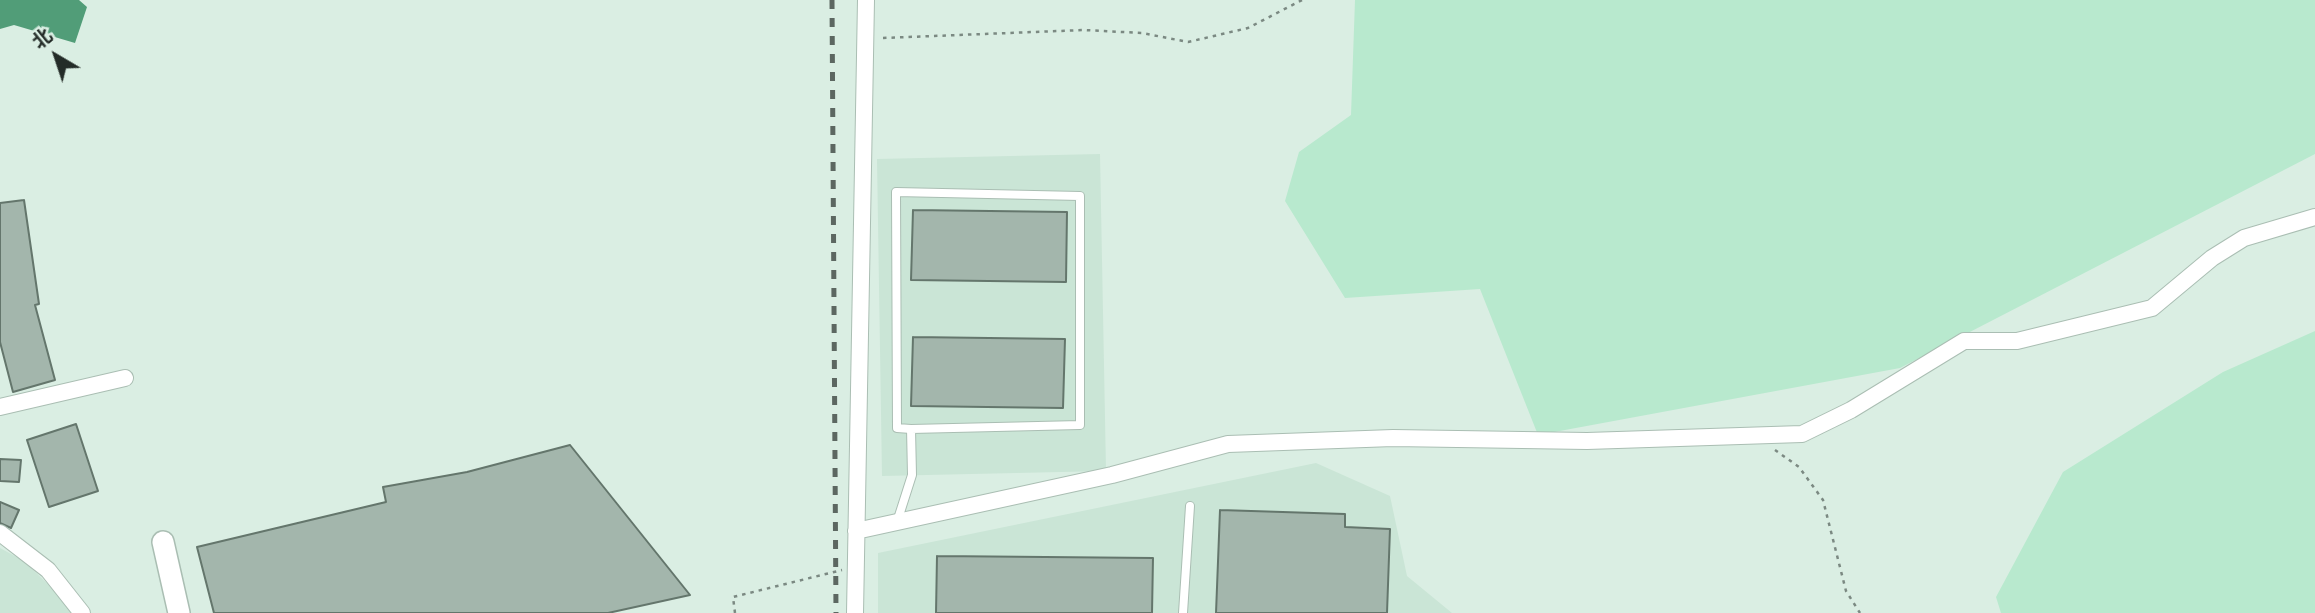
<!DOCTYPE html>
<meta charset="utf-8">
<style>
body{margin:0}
#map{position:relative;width:2315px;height:613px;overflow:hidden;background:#daeee3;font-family:"Source Sans 3","Noto Sans SC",sans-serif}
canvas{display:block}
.north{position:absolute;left:21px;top:21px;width:70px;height:70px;-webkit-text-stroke:5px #daeee3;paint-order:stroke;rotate:321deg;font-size:19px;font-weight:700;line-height:28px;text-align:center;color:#242c28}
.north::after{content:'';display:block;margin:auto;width:24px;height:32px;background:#242c28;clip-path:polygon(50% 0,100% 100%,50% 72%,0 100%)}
</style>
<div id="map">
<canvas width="2315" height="613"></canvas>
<div class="north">北</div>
</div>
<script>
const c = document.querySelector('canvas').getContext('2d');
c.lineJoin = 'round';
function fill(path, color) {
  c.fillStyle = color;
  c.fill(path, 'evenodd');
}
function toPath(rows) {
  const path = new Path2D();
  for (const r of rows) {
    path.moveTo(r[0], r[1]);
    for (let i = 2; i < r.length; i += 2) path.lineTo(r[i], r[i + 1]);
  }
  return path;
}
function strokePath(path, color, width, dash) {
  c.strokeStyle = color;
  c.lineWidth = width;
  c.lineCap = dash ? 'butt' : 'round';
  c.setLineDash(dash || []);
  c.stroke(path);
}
const built = toPath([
 [1100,154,1106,471,882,476,877,159],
 [1316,463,1390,496,1407,576,1452,613,878,613,878,553],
 [0,548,24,561,63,599,72,613,0,613]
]);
const green = toPath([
 [1355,0,2315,0,2315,154,1900,368,1538,435,1480,289,1345,298,1285,201,1299,152,1351,115],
 [2315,331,2315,613,2001,613,1996,597,2063,472,2223,372]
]);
const water = toPath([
 [0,0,79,0,87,7,75,43,14,25,0,29]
]);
const building = toPath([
 [24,200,39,304,35,305,55,380,13,392,0,342,0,203,24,200],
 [913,210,1067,212,1066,282,911,280,913,210],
 [913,337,1065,339,1063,408,911,406,913,337],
 [76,424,98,491,49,507,27,440,76,424],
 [570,445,690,595,608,613,214,613,197,547,386,502,383,487,467,472,570,445],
 [0,459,21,460,19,482,0,481,0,459],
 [0,502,19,510,11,528,0,523,0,502],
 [1220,510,1345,514,1345,527,1390,529,1387,613,1216,613,1220,510],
 [937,556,1153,558,1152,613,936,613,937,556]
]);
const path = toPath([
 [883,38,1084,30,1142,33,1188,42,1248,28,1302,0],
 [1775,450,1799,467,1823,500,1846,591,1860,613],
 [735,613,733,597,842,570]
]);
const service = toPath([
 [897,522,912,475,911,429,1080,425,1080,196,896,192,897,428,911,429],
 [1183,613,1190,506]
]);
const minor = toPath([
 [0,407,125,378],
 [856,531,1112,475,1228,444,1393,438,1587,441,1802,434,1851,410,1964,341,2017,341,2152,308,2212,258,2244,238,2315,217],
 [0,533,48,570,82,613],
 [855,613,866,0]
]);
const tertiary = toPath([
 [163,542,179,613]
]);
const rail = toPath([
 [832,0,836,613]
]);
fill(built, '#cae5d6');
fill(green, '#b8e9ce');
fill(water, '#519d78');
fill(building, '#a3b6ac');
strokePath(building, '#64766c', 2);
strokePath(service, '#aabeb3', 10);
strokePath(minor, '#aabeb3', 18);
strokePath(tertiary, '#aabeb3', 24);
strokePath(path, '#7b8982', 2.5, [3.5, 5]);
strokePath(service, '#fff', 8);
strokePath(minor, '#fff', 16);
strokePath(tertiary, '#fff', 21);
strokePath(rail, '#5c6761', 5, [9, 9]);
</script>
